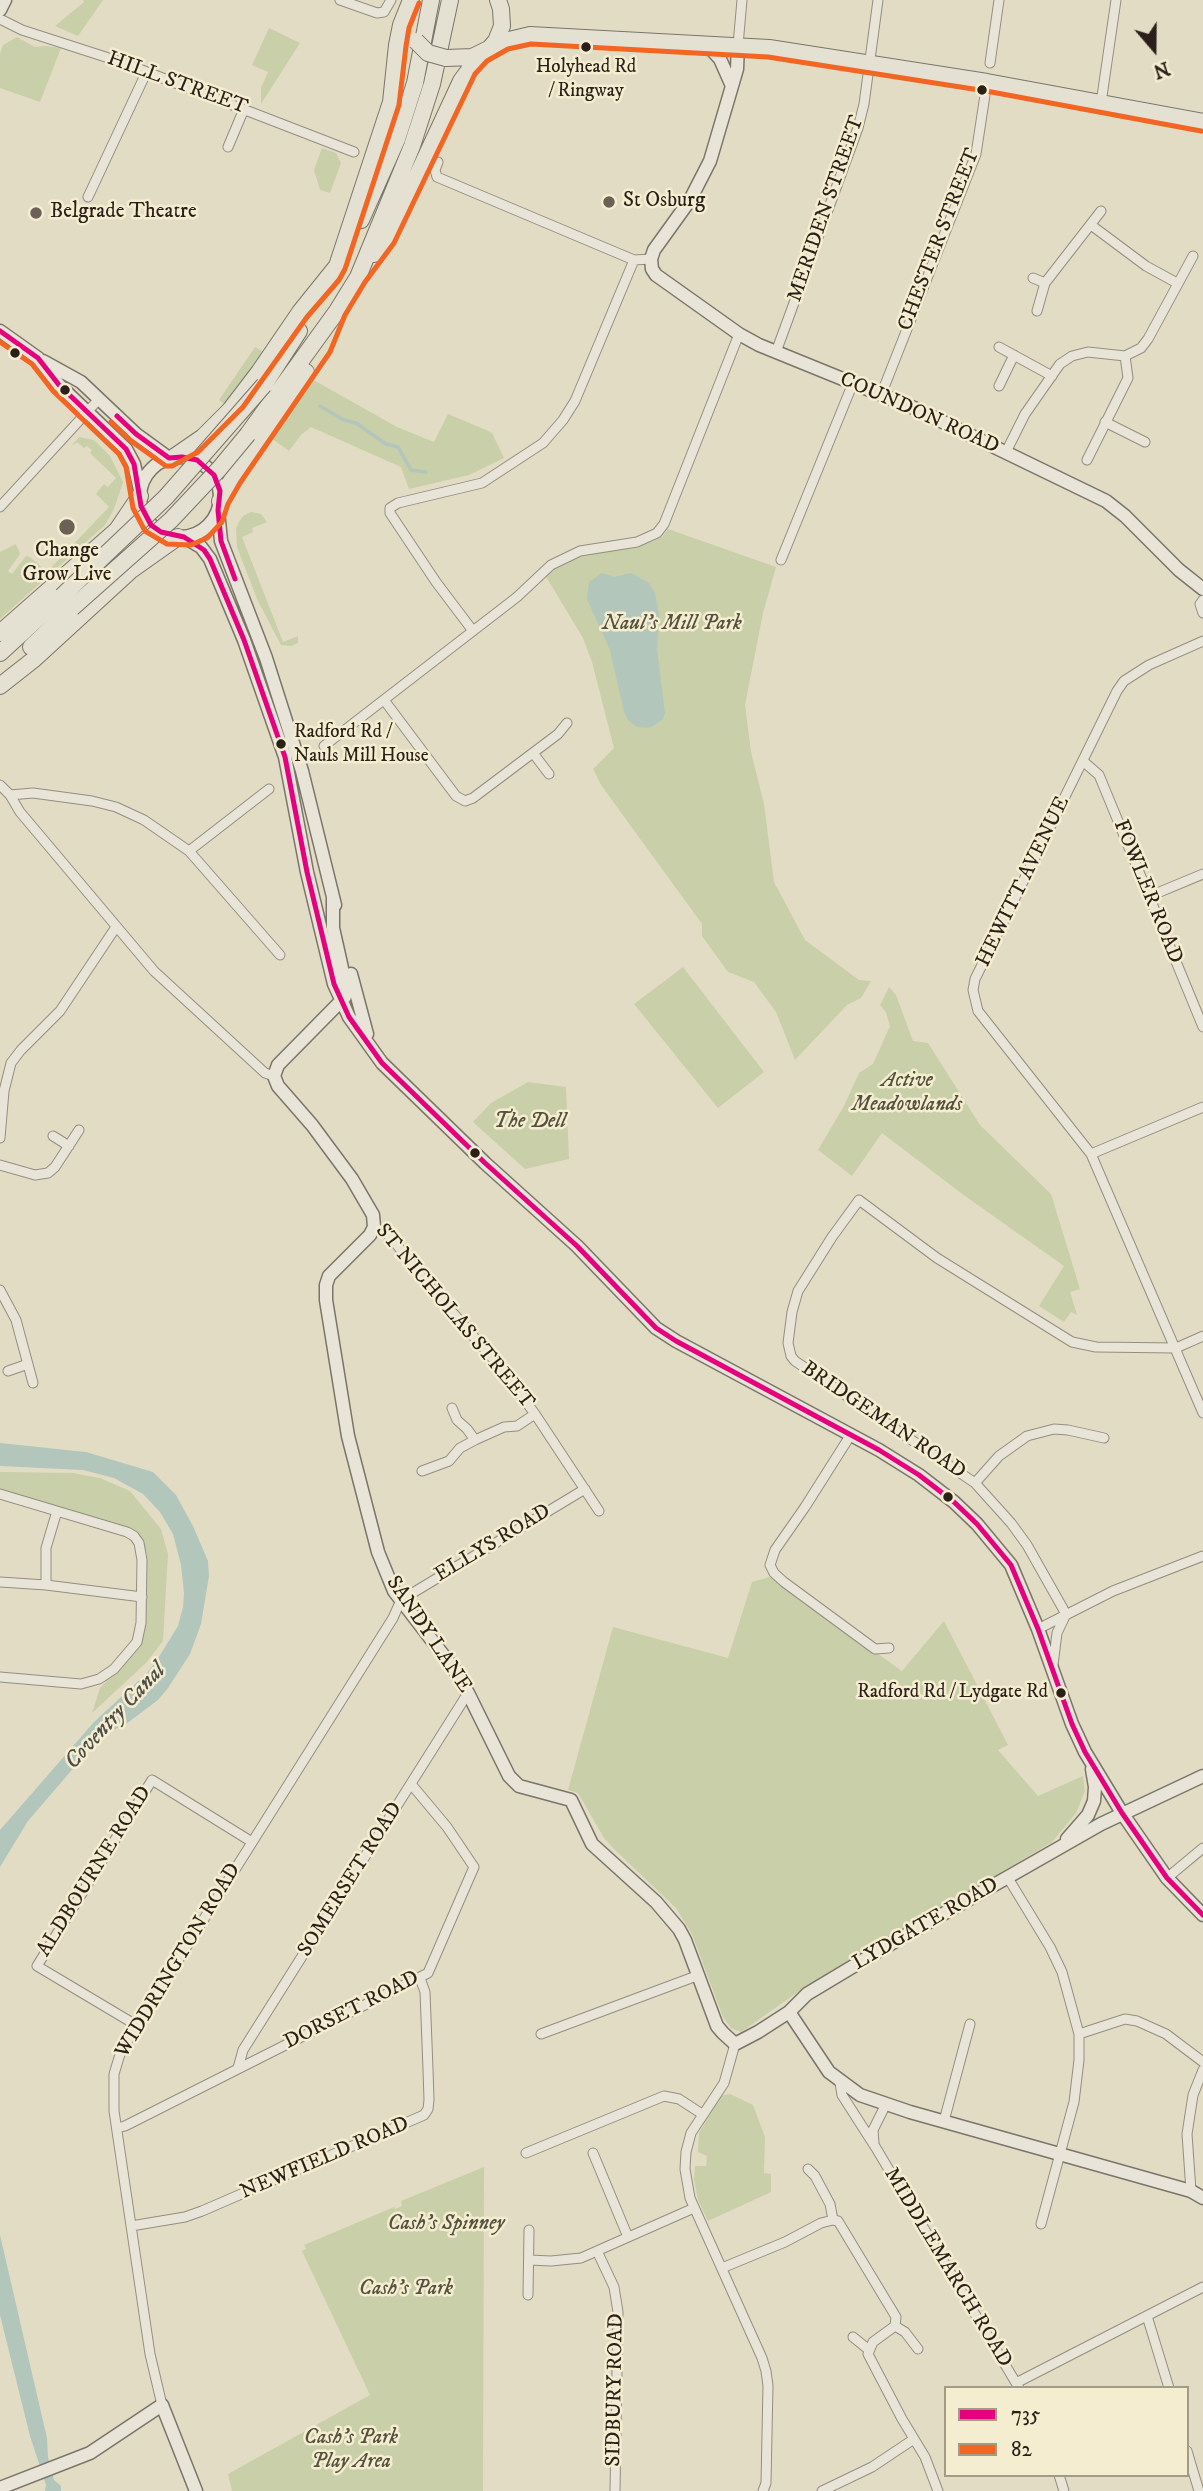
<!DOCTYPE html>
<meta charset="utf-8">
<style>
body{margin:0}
#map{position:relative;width:1203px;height:2491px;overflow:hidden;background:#e3dcc4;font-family:"IM FELL DW Pica",serif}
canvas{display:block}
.legend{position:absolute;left:944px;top:2386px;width:245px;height:91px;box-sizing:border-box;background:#f5edd0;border:2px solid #a49b87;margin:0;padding:9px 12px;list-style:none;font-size:21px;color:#2b1f1a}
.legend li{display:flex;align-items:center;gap:14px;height:35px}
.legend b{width:35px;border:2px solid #a49b87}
.north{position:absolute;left:1119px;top:14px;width:70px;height:70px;-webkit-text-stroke:5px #f5edd0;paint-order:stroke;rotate:160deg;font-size:19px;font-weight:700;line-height:28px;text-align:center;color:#2b1f1a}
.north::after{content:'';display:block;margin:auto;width:24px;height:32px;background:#2b1f1a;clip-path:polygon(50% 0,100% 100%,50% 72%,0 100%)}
</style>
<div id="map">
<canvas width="1203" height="2491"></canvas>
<ul class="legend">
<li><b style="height:9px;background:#e5007d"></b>735</li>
<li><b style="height:9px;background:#f26522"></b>82</li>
</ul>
<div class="north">N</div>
</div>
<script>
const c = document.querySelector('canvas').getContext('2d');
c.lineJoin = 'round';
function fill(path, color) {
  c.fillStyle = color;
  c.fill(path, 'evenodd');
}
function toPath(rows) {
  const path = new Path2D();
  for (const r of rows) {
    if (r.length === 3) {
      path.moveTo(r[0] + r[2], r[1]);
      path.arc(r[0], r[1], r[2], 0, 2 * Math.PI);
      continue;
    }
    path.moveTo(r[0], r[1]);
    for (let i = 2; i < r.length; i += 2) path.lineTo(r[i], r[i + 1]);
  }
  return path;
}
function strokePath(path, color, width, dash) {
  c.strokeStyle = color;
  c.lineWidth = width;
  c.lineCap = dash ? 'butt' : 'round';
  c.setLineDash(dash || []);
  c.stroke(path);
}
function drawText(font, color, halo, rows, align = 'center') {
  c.font = font + ' "IM FELL DW Pica",serif';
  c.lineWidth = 5;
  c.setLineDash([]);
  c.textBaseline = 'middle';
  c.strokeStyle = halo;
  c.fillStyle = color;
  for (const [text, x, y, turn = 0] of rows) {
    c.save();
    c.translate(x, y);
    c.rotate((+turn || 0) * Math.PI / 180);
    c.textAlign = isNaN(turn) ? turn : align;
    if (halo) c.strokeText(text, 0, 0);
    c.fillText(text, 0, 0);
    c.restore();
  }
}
const green = toPath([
 [83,0,103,0,78,36,55,26,84,2],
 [269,28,300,43,261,104,261,88,268,72,252,65],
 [17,37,35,47,45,46,61,48,40,102,0,88,0,54,3,45],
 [322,148,336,153,341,163,330,193,320,190,314,170],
 [255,347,397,427,434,442,448,414,486,430,492,433,504,458,469,475,409,489,401,467,311,427,301,435,289,451,219,400],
 [79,437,94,440,110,456,123,482,114,509,105,525,0,619,0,552,16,544,20,554,8,571,12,574,26,556,30,557,47,572,109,507,96,494,104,484,108,487,116,478,90,453,92,450,87,446,84,448,77,442,74,445,73,444],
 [251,512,261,514,267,522,252,528,253,532,242,537,283,642,298,636,298,643,291,646,281,645,257,599,237,547,236,529,239,522,243,516],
 [668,529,776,567,763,613,745,705,751,752,764,804,774,882,805,940,859,980,871,981,861,998,847,1005,795,1060,776,1012,754,982,728,972,702,936,702,924,601,785,593,769,614,748,592,662,583,638,545,575,567,561,580,555,648,543,662,537],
 [683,967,764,1072,718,1108,634,1004],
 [889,987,896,995,913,1041,928,1043,980,1125,1051,1194,1080,1289,1070,1292,1077,1315,1071,1312,1064,1322,1039,1306,1064,1266,965,1196,882,1133,852,1176,818,1150,844,1106,859,1073,873,1064,890,1026,886,1012,880,1005],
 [528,1082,566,1087,569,1159,525,1169,473,1122,491,1103],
 [0,1472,73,1473,100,1478,130,1491,161,1529,168,1554,163,1641,146,1663,92,1713,100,1688,139,1646,147,1554,137,1535,0,1490],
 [770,1577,902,1671,944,1621,1008,1745,998,1750,1038,1796,1083,1776,1085,1791,1076,1813,1052,1842,798,1992,741,2032,731,2028,723,2017,692,1934,676,1908,614,1849,604,1838,578,1793,568,1790,613,1627,728,1658,752,1582],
 [730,2094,753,2105,765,2137,764,2173,771,2174,771,2192,708,2221,698,2200,694,2179,695,2166,706,2166,707,2156,698,2152,699,2133,720,2096],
 [484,2167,483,2491,232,2491,228,2474,370,2395,302,2251,306,2249,304,2245,394,2207,395,2209,402,2206,401,2201]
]);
const water = toPath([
 [602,573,614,577,631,573,649,583,655,593,659,615,657,649,665,713,663,719,650,728,637,727,629,721,624,712,610,650,587,599,589,582],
 [0,1443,86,1452,153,1472,176,1495,193,1526,208,1561,209,1576,201,1624,190,1654,168,1688,158,1700,126,1724,101,1736,28,1821,0,1867,0,1830,94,1722,147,1673,157,1660,178,1626,183,1607,184,1593,181,1565,173,1534,160,1512,143,1494,114,1478,83,1470,0,1466],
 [0,2235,47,2438,48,2457,54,2480,61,2486,61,2491,45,2491,46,2485,30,2436,0,2315]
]);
const stream = toPath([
 [320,406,344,420,356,423,386,444,398,447,411,470,426,472]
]);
const street = toPath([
 [340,0,377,13,384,12,391,0],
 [0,19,22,30,121,62,354,152],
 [738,45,742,0],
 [990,63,999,0],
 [1101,103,1116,0],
 [228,147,244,109],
 [438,162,435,170,437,177,634,260,651,259],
 [88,197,146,73],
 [1091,225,1146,266,1177,283],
 [1033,278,1045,283],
 [1037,311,1045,283,1101,211],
 [999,347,1052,376],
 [776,352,858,128,864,104,878,0],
 [999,386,1014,355],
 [881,395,976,154,987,82],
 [1105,422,1145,442],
 [1006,452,1025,414,1060,364,1072,356,1088,352,1125,356,1141,348,1148,339,1193,256],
 [1087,460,1128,378,1125,356],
 [0,507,99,399],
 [781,560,853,383],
 [1203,600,1200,604,1203,613],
 [473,631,436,582,390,513,390,508,398,503,482,483,543,443,563,420,575,401,634,260],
 [1203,641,1149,665,1124,681,1117,691,975,979,973,990,978,1011,1091,1154,1203,1413],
 [384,700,456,796,465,801,473,798,558,734,567,723],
 [324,746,517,597,551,565,580,551,637,542,657,533,664,524,739,334],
 [533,753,549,774],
 [1084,762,1099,775,1203,1027],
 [0,785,10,795,20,812,154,971,265,1073,274,1076],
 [10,795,33,793,92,801,116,807,144,820,189,851,280,955],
 [189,851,269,789],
 [1150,896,1203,874],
 [53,1136,69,1146],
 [0,1138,4,1091,11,1063,21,1050,60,1011,116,927],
 [1091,1154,1203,1107],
 [0,1165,35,1175,48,1173,55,1167,79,1130],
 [374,1227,390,1236,424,1280,502,1369,535,1414,599,1511],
 [0,1290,16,1320,33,1383],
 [8,1371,28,1364],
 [452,1408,457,1420,467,1429,475,1440],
 [850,1436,805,1507,775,1550,770,1565,774,1573,784,1582,875,1649,889,1648],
 [422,1471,449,1461,460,1448,475,1440,504,1427,517,1426,535,1414],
 [975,1483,999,1456,1027,1436,1054,1429,1068,1430,1104,1438],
 [0,1494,127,1532,134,1536,139,1543,142,1560,141,1623,137,1642,114,1669,99,1679,81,1684,0,1677],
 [0,1582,46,1585,142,1597],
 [46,1585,46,1548,57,1511],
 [1038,1629,1113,1591,1203,1556],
 [1053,1665,1057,1633,1066,1614,1027,1545,1011,1523,975,1483,795,1361,791,1356,788,1343,792,1312,798,1291,832,1237,859,1200,937,1258,1072,1342,1096,1347,1176,1348,1203,1336],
 [1008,1878,1050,1947,1062,1972,1079,2034,1079,2060,1074,2102,1041,2224],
 [1167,1878,1203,1848],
 [136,2025,37,1966,152,1780,252,1842],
 [541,2034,699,1975],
 [1079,2034,1125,2019,1137,2021,1166,2034,1203,2062],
 [735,2044,724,2083,691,2133,686,2152,685,2169,690,2198,762,2358,766,2371,768,2386,766,2483,763,2491],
 [238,2068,243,2050,468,1693],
 [840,2083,842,2095,876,2148,1019,2388],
 [944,2121,970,2024],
 [117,2128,125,2126,428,1973,474,1867,447,1827,411,1784],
 [874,2143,873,2130,886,2104],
 [526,2153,664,2096,679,2099,702,2114],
 [593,2153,628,2237],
 [808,2169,815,2176,830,2204,833,2220],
 [1191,2191,1187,2134,1193,2095,1203,2070],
 [131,2226,185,2217,202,2211,424,2115,428,2109,429,2100,428,2069,425,1992,420,1978],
 [597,2251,614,2287,618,2312,615,2491],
 [529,2260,551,2261,581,2258,694,2208],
 [722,2268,785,2242,821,2223,833,2220,838,2221,896,2317,895,2326,873,2342,868,2354,902,2419,925,2457,938,2491],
 [528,2295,529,2230],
 [1147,2316,1169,2388],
 [895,2326,905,2332,918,2349],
 [853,2337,869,2350],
 [1016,2383,1203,2287],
 [162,2405,150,2354,114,2111,114,2074,121,2051,393,1618,401,1600,585,1489],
 [1187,2451,1199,2491],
 [1059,2475,1064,2491],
 [822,2491,872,2467,914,2439]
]);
const secondary = toPath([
 [0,10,5,0],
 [707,45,720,59,732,86],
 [738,45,737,69,710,161,690,200,654,250,651,259,652,269,656,275,739,334,759,345,914,408,1106,501,1125,516,1179,570,1203,589],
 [0,331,38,358,59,385,126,449,134,464,140,490],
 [43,361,81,382,136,434,169,458],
 [180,497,40],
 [218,510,221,541,266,658,302,771,335,905],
 [184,537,201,547,210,559,244,640,285,757,307,872,334,984,349,1017,382,1063,485,1163,577,1246,656,1328,676,1341,879,1450,919,1475,954,1502,977,1524,1011,1565,1038,1629,1072,1724,1085,1752,1122,1813,1167,1878,1203,1915],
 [333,898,333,928,346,986,345,997,278,1065,274,1076,278,1086,312,1125,352,1179,373,1215,374,1227,370,1235,329,1276,326,1285,326,1300,348,1436,378,1552,394,1591,454,1669,468,1693,509,1776,519,1786,571,1800,592,1844,656,1902,679,1929,685,1940,717,2026,723,2033,735,2044,758,2032,789,2012,807,1994,887,1946,1101,1824,1203,1776],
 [351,974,367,1034],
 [1067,1839,1088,1815,1094,1801,1095,1787,1092,1769],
 [789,2012,829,2072,860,2095,910,2112,1191,2191,1203,2198],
 [0,2488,90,2453,162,2405,196,2491]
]);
const highway = toPath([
 [489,49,496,41,502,26,501,9,498,0],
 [446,58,472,57,505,41,530,35,769,48,987,82,1203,122],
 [361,220,397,139,415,83,431,0],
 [374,254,387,238,402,208,461,81,480,55],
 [264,385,299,331],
 [248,434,337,311,358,277,412,146,432,84,450,0],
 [174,457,203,437,230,410,259,372,300,312,337,266,391,102,397,45,401,25,411,0],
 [220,501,236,472,306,372],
 [0,633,117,530,140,496],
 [31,647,72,608],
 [0,653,62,596],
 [0,686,33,660,130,571,178,537]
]);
const highwayBridge = toPath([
 [416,41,428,53,446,58],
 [62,596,166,497,264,385],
 [72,608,171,520,219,469,248,434]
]);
const bus1 = toPath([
 [0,331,38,358,59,385,126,449,134,464,141,506,151,525,161,532,184,537,204,550,210,559,244,640,285,757,307,872,334,984,349,1017,382,1063,485,1163,577,1246,656,1328,676,1341,879,1450,919,1475,954,1502,977,1524,1011,1565,1038,1629,1072,1724,1085,1752,1122,1813,1167,1878,1203,1915],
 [117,416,136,434,169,458,182,457,197,460,214,475,220,491,218,510,221,541,235,579]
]);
const bus2 = toPath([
 [0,342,32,364,53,391,119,454,126,467,133,508,145,531,167,544,191,545,207,538,222,522,228,504,240,483,330,352,345,315,365,282,394,243,475,74,487,61,508,49,531,44,768,57,986,91,1201,131],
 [111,422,131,441,166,466,172,466,198,452,243,407,307,317,339,280,345,269,399,105,406,46,409,28,419,3]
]);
const markers = [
 [586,47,6,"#2b1f1a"],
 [982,90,6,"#2b1f1a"],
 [609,202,7,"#6b6156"],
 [36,213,7,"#6b6156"],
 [15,353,6,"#2b1f1a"],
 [65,390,6,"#2b1f1a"],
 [67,527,9,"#6b6156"],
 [281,744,6,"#2b1f1a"],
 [475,1153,6,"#2b1f1a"],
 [948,1497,6,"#2b1f1a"],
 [1061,1693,6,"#2b1f1a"]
];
const busNames = [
 ["Holyhead Rd",586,68],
 ["/ Ringway",586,92],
 ["Radford Rd /",294,733,"left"],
 ["Nauls Mill House",294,757,"left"],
 ["Radford Rd / Lydgate Rd",1048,1693,"right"]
];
const streetNames = [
 ["HILL STREET",177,84,20],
 ["MERIDEN STREET",827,209,-71],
 ["CHESTER STREET",940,240,-69],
 ["COUNDON ROAD",919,414,24],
 ["HEWITT AVENUE",1024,882,-64],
 ["FOWLER ROAD",1147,892,68],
 ["ST NICHOLAS STREET",454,1317,50],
 ["BRIDGEMAN ROAD",883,1421,34],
 ["ELLYS ROAD",493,1544,-31],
 ["SANDY LANE",428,1635,56],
 ["ALDBOURNE ROAD",95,1872,-58],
 ["SOMERSET ROAD",351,1880,-58],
 ["LYDGATE ROAD",926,1925,-30],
 ["WIDDRINGTON ROAD",179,1961,-59],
 ["DORSET ROAD",352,2011,-27],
 ["NEWFIELD ROAD",325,2159,-23],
 ["MIDDLEMARCH ROAD",947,2268,59],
 ["SIDBURY ROAD",616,2390,-89]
];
const poiNames = [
 ["St Osburg",623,202],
 ["Belgrade Theatre",50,213],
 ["Change",67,552,"center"],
 ["Grow Live",67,576,"center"]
];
const parkNames = [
 ["Naul's Mill Park",672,625],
 ["Active",907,1082],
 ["Meadowlands",907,1106],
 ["The Dell",530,1123],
 ["Cash’s Spinney",446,2225],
 ["Cash's Park",406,2290],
 ["Cash's Park",351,2439],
 ["Play Area",351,2463]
];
const waterNames = [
 ["Coventry Canal",116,1717,-47]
];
fill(green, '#c9cfa8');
fill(water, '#b3c6bc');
strokePath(stream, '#b3c6bc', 3.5);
strokePath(street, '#948e81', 11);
strokePath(secondary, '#7a756a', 15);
strokePath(highway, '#7a756a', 18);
strokePath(street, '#e8e4d8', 9);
strokePath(secondary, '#e8e4d8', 12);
strokePath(highway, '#e4e0d2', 16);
strokePath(highwayBridge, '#7a756a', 18, []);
strokePath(highwayBridge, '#e4e0d2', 16);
strokePath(bus1, '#e5007d', 5);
strokePath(bus2, '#f26522', 5);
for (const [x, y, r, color] of markers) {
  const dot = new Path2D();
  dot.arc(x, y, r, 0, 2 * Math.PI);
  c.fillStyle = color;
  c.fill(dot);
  strokePath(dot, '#f5edd0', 2.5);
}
drawText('19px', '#2b1f1a', '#f5edd0', busNames);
drawText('21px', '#2b1f1a', '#f5edd0', streetNames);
drawText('21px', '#2b1f1a', '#f5edd0', poiNames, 'left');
drawText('italic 21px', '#54513e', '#f5edd0', parkNames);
drawText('italic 23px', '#4e4e49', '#f5edd0', waterNames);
</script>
